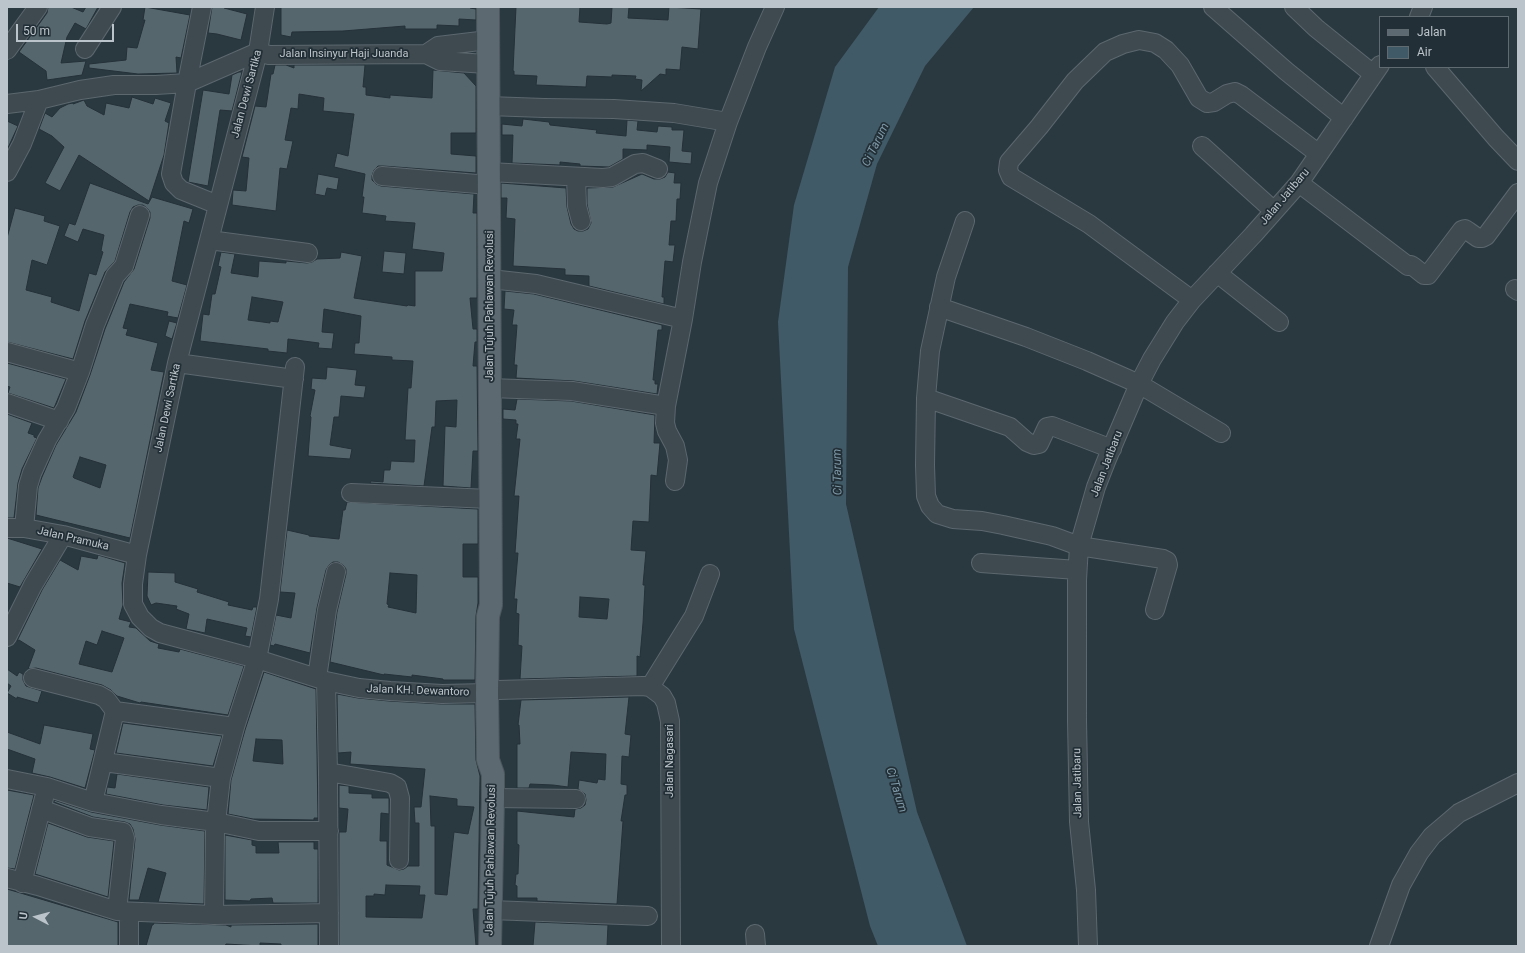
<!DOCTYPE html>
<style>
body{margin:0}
#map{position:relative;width:1525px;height:953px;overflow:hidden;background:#2a3940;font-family:Roboto,sans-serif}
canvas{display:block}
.frame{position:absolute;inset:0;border:8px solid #bbc4ca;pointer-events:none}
.legend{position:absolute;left:1379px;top:16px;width:130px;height:52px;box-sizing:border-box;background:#232f36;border:1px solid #606b71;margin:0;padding:5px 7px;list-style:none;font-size:12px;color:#bbc4ca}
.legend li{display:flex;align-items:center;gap:8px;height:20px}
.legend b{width:20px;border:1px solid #606b71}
.north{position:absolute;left:16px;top:897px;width:40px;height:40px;-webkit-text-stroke:3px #232f36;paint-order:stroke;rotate:276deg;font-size:11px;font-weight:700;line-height:16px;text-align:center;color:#bbc4ca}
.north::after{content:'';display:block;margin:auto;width:14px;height:18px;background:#bbc4ca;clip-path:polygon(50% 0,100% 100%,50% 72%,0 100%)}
.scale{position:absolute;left:16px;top:24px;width:98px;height:18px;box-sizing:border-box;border:2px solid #bbc4ca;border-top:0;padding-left:5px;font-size:12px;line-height:14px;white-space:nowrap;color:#bbc4ca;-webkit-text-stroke:3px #232f36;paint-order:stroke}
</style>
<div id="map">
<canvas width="1525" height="953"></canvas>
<div class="frame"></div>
<ul class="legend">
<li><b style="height:5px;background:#5c6970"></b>Jalan</li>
<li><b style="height:11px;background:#415a67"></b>Air</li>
</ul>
<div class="north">U</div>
<div class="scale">50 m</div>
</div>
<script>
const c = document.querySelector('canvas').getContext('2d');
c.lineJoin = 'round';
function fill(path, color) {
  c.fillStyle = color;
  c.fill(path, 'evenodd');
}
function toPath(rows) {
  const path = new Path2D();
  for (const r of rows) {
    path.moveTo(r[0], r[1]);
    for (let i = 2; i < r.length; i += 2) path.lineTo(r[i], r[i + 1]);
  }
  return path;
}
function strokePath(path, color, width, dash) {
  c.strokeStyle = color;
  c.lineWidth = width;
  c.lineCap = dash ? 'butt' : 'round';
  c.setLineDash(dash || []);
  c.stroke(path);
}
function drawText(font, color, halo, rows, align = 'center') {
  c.font = font + ' Roboto,sans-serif';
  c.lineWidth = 3.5;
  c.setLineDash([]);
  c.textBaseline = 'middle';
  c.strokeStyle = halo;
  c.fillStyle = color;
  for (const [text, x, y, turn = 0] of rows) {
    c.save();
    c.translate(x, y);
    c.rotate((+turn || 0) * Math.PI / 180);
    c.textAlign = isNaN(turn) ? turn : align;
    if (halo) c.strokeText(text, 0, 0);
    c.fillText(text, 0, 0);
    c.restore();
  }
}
const water = toPath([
 [879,7,974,7,925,66,877,164,848,267,846,504,917,812,967,946,878,946,870,926,794,629,778,322,794,205,835,67]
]);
const building = toPath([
 [48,7,71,7,83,12,86,7,98,7,86,29,75,23,67,37,61,63,86,61,82,75,47,80,46,71,19,52,47,13,48,7],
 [145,7,190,15,181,58,176,57,177,73,138,74,89,68,89,64,126,60,127,47,137,48,145,20,143,20,145,7],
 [212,7,224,7,224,8,247,14,241,40,217,34,208,33,212,7],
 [281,7,470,7,470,8,476,9,476,20,459,19,459,26,437,25,437,29,405,29,405,26,343,31,292,32,291,37,281,35,281,7],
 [516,7,580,7,579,22,607,24,611,23,612,7,629,7,628,18,668,20,669,7,701,9,698,49,682,47,680,70,666,69,666,75,660,74,641,91,642,80,635,79,636,76,612,75,612,77,587,76,586,87,536,85,537,76,514,75,514,71,513,71,516,7],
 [275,65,286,65,294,68,294,65,365,65,363,87,366,87,366,95,390,98,390,95,432,98,433,70,464,73,476,86,476,133,451,133,451,154,476,156,476,173,383,166,378,166,374,170,372,176,372,180,376,184,381,186,474,194,473,213,477,213,477,298,470,298,473,329,477,329,477,342,475,342,473,366,477,366,478,451,473,451,471,488,443,486,445,426,456,427,457,400,436,401,435,427,432,427,424,486,370,483,371,481,383,482,384,470,390,470,391,461,414,462,415,440,405,440,408,388,411,388,413,361,392,360,392,357,354,354,355,343,359,343,361,316,324,309,322,332,334,333,332,349,318,348,319,343,288,339,287,353,268,351,268,349,200,341,203,314,209,315,212,294,215,294,221,267,218,266,221,252,235,254,231,273,258,277,259,261,286,263,286,261,307,263,312,262,317,259,340,258,341,252,362,256,354,298,407,306,408,305,415,306,415,271,442,271,444,253,412,249,415,223,385,221,386,216,362,213,364,197,362,197,365,174,334,167,337,153,348,156,354,114,323,111,324,98,299,94,298,109,291,108,285,140,293,141,287,169,280,168,276,211,232,205,233,190,246,191,249,158,242,157,255,106,266,107,271,74,273,74,275,65],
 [252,297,283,302,278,322,270,321,270,323,248,320,252,297],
 [239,72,242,72,232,111,220,110,208,186,188,182,203,90,229,94,232,75,239,72],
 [132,97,153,104,155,98,171,103,165,121,169,123,164,155,149,201,79,155,60,191,45,183,64,147,52,136,39,129,45,113,52,117,60,108,68,104,73,103,73,104,84,100,87,106,104,115,106,103,129,108,132,97],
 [523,119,549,122,550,125,597,130,596,133,626,136,627,120,638,121,637,130,657,132,658,126,672,127,672,130,684,130,682,151,692,152,691,164,669,162,670,147,647,145,647,150,623,149,623,159,609,167,580,166,580,164,560,162,560,165,512,163,513,135,502,135,502,124,522,126,523,119],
 [7,121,18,126,7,150,7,121],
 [668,172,675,173,674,183,681,183,680,199,677,199,676,221,671,221,669,245,675,245,673,262,665,261,662,297,664,297,664,304,589,286,589,276,565,275,565,269,513,266,515,219,506,218,507,198,501,198,501,183,566,188,567,207,571,224,574,229,578,231,583,231,588,229,591,223,587,204,587,188,613,187,642,174,654,179,660,179,665,177,668,172],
 [318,174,339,178,337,190,327,188,325,196,315,194,318,174],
 [90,183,148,204,152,197,193,209,189,223,184,221,172,281,187,285,178,318,167,316,168,312,130,304,123,328,128,329,126,335,158,343,151,370,164,372,130,538,36,515,38,488,42,477,56,445,76,412,90,375,105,329,124,282,134,269,150,218,150,212,147,208,143,205,138,205,133,207,130,212,115,261,105,272,85,321,73,359,7,342,7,238,15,208,45,216,44,221,60,226,47,265,32,260,26,290,52,297,51,302,79,311,89,273,96,275,103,252,101,251,104,235,83,229,78,242,64,236,69,223,75,225,90,183],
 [80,457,106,465,100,488,74,478,73,477,80,457],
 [384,251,406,253,404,274,382,272,384,251],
 [505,291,534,294,662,325,662,330,658,330,653,380,655,380,655,384,658,384,657,394,574,381,516,378,517,365,514,365,517,325,512,325,514,310,504,309,505,291],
 [169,321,177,323,172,339,165,336,169,321],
 [7,363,66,379,54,408,8,393,10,387,7,386,7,363],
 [327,367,357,370,355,385,366,386,364,398,341,396,339,417,334,417,330,445,352,449,350,459,308,456,311,417,310,416,315,390,311,389,312,378,326,379,327,367],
 [517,399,571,401,655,415,654,443,660,443,657,476,651,475,649,522,633,521,631,550,646,551,643,585,645,585,643,623,640,657,637,656,637,676,520,679,522,646,518,645,519,614,516,613,517,599,514,599,518,553,515,553,519,496,514,496,520,439,516,439,518,424,516,424,516,420,503,419,503,409,515,410,517,399],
 [580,597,609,599,607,619,579,617,580,597],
 [7,414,32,423,28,433,34,435,34,437,37,438,22,469,18,483,14,518,7,518,7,414],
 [347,502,478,509,478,544,463,544,463,577,478,577,478,603,476,616,475,680,443,680,443,679,412,675,412,677,384,674,384,675,330,662,337,612,346,574,346,569,343,565,338,562,333,562,329,565,326,570,317,608,310,653,275,644,274,646,270,645,276,615,291,618,295,593,280,592,287,530,309,535,309,536,339,539,343,510,345,510,347,502],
 [390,573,417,575,416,613,388,607,389,605,387,604,390,573],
 [7,538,42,549,20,587,7,583,7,538],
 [98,555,125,563,122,583,123,605,119,619,131,622,129,627,136,628,150,641,159,644,158,648,179,652,180,649,244,666,228,715,141,702,140,703,117,696,111,690,102,685,36,668,28,669,35,650,19,640,17,641,42,590,60,560,78,570,81,556,97,559,98,555],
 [102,631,124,638,112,672,79,664,86,641,97,645,102,631],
 [148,572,175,573,175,582,198,589,197,592,229,602,228,605,252,610,253,607,257,607,251,637,245,636,247,628,207,619,205,633,186,629,189,614,176,609,177,606,156,603,151,605,147,596,148,572],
 [7,669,17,676,19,672,23,674,23,680,26,686,42,691,38,703,17,697,17,699,7,693,11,686,7,683,7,669],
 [264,672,316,689,318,818,314,818,314,820,253,819,228,814,231,780,245,730,264,672],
 [256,739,282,740,283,764,253,761,256,739],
 [337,694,358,698,389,701,441,704,475,704,476,760,480,776,478,909,473,909,476,946,339,946,339,832,346,832,348,809,339,808,339,785,349,786,349,793,372,794,372,798,389,798,389,814,381,813,380,841,387,841,387,865,399,870,404,869,408,866,419,866,419,823,415,823,414,807,421,807,425,769,350,764,351,752,338,753,337,694],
 [430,796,457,799,457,806,474,807,468,834,454,832,447,895,435,894,435,826,431,826,430,796],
 [386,885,420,886,419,895,425,895,422,918,366,917,366,896,374,896,374,894,385,895,386,885],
 [629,697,625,734,631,735,629,757,622,756,621,784,627,785,627,795,625,795,621,821,623,821,617,904,537,901,537,898,517,898,517,886,515,885,516,874,518,874,519,845,517,844,517,811,574,817,575,809,581,808,585,805,586,800,585,794,578,789,579,780,597,783,598,779,605,780,606,754,571,752,568,787,553,785,530,784,529,788,517,788,517,744,520,744,519,725,518,725,521,700,629,697],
 [123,723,222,736,213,766,116,753,123,723],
 [44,725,93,734,90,749,95,750,85,788,50,777,32,773,35,759,7,749,7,732,40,744,44,725],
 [117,774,209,787,207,810,163,805,106,794,107,787,115,788,117,774],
 [7,790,34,795,15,869,7,868,7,790],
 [54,800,91,812,160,825,205,831,204,904,158,902,166,873,148,868,139,900,129,900,135,839,133,829,130,824,125,822,93,817,54,802,54,800],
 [48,823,87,837,114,841,108,897,35,874,48,823],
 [225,835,252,840,252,845,256,846,256,853,279,853,278,842,314,842,314,849,318,849,318,903,273,903,272,898,251,899,250,901,225,900,225,835],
 [7,889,118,922,118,946,7,946,7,889],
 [535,922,608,925,607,946,533,946,535,922],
 [154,923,226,925,231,927,231,925,318,924,318,946,281,946,281,944,260,943,260,946,226,944,225,946,146,946,152,925,153,925,154,923]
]);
const minor = toPath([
 [202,7,187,83,171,174,174,183,181,190,218,205],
 [265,7,258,52,177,363,137,555,133,584,133,604,140,617,151,628,160,633,257,659,326,681,359,688,390,691,442,694,487,693],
 [1213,7,1286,71,1344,118],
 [1294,7,1316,28,1373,74],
 [1419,17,1423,7],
 [85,49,112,7],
 [7,50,38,7],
 [426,54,438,46,488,40],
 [1435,67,1496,138,1518,161],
 [7,104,39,100,80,90,114,85,156,85,187,83,258,52,269,55,426,54,440,61,487,64],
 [488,106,544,108,614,109,674,113,728,122],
 [1202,146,1274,211],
 [7,172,22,144,39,100],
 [489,172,603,178,612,177,635,164,643,163,658,169],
 [382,176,489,185],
 [576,177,577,206,581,221],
 [1299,183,1408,266,1411,265,1414,267,1424,275,1428,275,1462,230,1465,229,1468,231,1478,238,1482,238,1486,236,1518,193],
 [965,221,946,277,930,351,926,398,925,465,926,496,930,506,937,514,953,519,982,521,1003,525,1052,536,1079,546,1163,559,1167,561,1168,565,1155,610],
 [209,240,308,253],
 [1217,273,1279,322],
 [490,279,536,284,683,319],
 [1515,289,1518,291],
 [1192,300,1089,224,1011,177,1008,170,1009,162,1039,127,1075,81,1105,52,1123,44,1139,40,1155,43,1166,50,1180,65,1199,98,1207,103,1214,102,1227,94,1235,92,1241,95,1319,154],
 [939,307,1026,337,1087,361,1139,384,1221,433],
 [7,352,80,372],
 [177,363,294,379],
 [490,388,572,391,666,406],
 [926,398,1010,427,1027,442,1034,445,1039,444,1047,427,1052,426,1112,449],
 [7,403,59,421],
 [675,481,678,460,675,446,667,431,665,423,666,406,683,319,692,262,708,183,728,122,757,47,775,7],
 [351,493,490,499],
 [7,528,24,528,63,535,137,555],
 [24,528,28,486,32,473,47,440,66,408,80,372,95,325,115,276,124,266,140,215],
 [981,563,1077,570],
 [7,637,33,585,63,535],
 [33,678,99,695,106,699,115,711,235,727],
 [317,678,327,610,336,572],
 [326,681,328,772,329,946],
 [650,687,694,616,710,574],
 [498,690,643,686,650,687,662,696,666,703,670,721,671,946],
 [104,762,221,778],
 [328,772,390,783,397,787,400,798,399,860],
 [7,779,47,787,93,802,161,815,216,822,259,831,329,831],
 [493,798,576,799],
 [93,802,115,711],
 [41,809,90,827,123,832,125,838,117,911],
 [7,878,38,886,117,911,214,915,329,913],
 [22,883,44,798],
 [491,910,648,916],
 [214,915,215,832,221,778,235,727,257,659,269,599,295,367],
 [755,934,756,946],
 [129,946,129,912],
 [1088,946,1086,890,1079,822,1077,721,1077,580,1079,546,1096,487,1107,459,1139,384,1152,359,1175,322,1192,300,1253,235,1299,183,1380,65],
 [1379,946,1401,885,1419,853,1432,836,1459,813,1518,783]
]);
const major = toPath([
 [488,7,491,605,488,616,487,693,488,760,493,774,493,798,490,946]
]);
const streetNames = [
 ["Jalan Insinyur Haji Juanda",344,54],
 ["Jalan Dewi Sartika",247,94,-75],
 ["Jalan Jatibaru",1285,197,-50],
 ["Jalan Tujuh Pahlawan Revolusi",490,306,-90],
 ["Jalan Dewi Sartika",168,408,-78],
 ["Jalan Jatibaru",1107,464,-69],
 ["Jalan Pramuka",73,539,13],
 ["Jalan KH. Dewantoro",418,691,2],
 ["Jalan Nagasari",670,761,-90],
 ["Jalan Jatibaru",1078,783,-91],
 ["Jalan Tujuh Pahlawan Revolusi",491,860,-89]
];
const waterNames = [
 ["Ci Tarum",876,145,-64],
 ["Ci Tarum",838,472,-91],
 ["Ci Tarum",896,790,73]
];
fill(water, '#415a67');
fill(building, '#56666d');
strokePath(building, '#253138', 1);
strokePath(minor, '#5c676e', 20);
strokePath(major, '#4b565d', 24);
strokePath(minor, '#3e4a50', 18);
strokePath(major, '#5c6970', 22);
drawText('11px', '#bbc4ca', '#232f36', streetNames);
drawText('italic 12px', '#7f9baa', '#232f36', waterNames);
</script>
